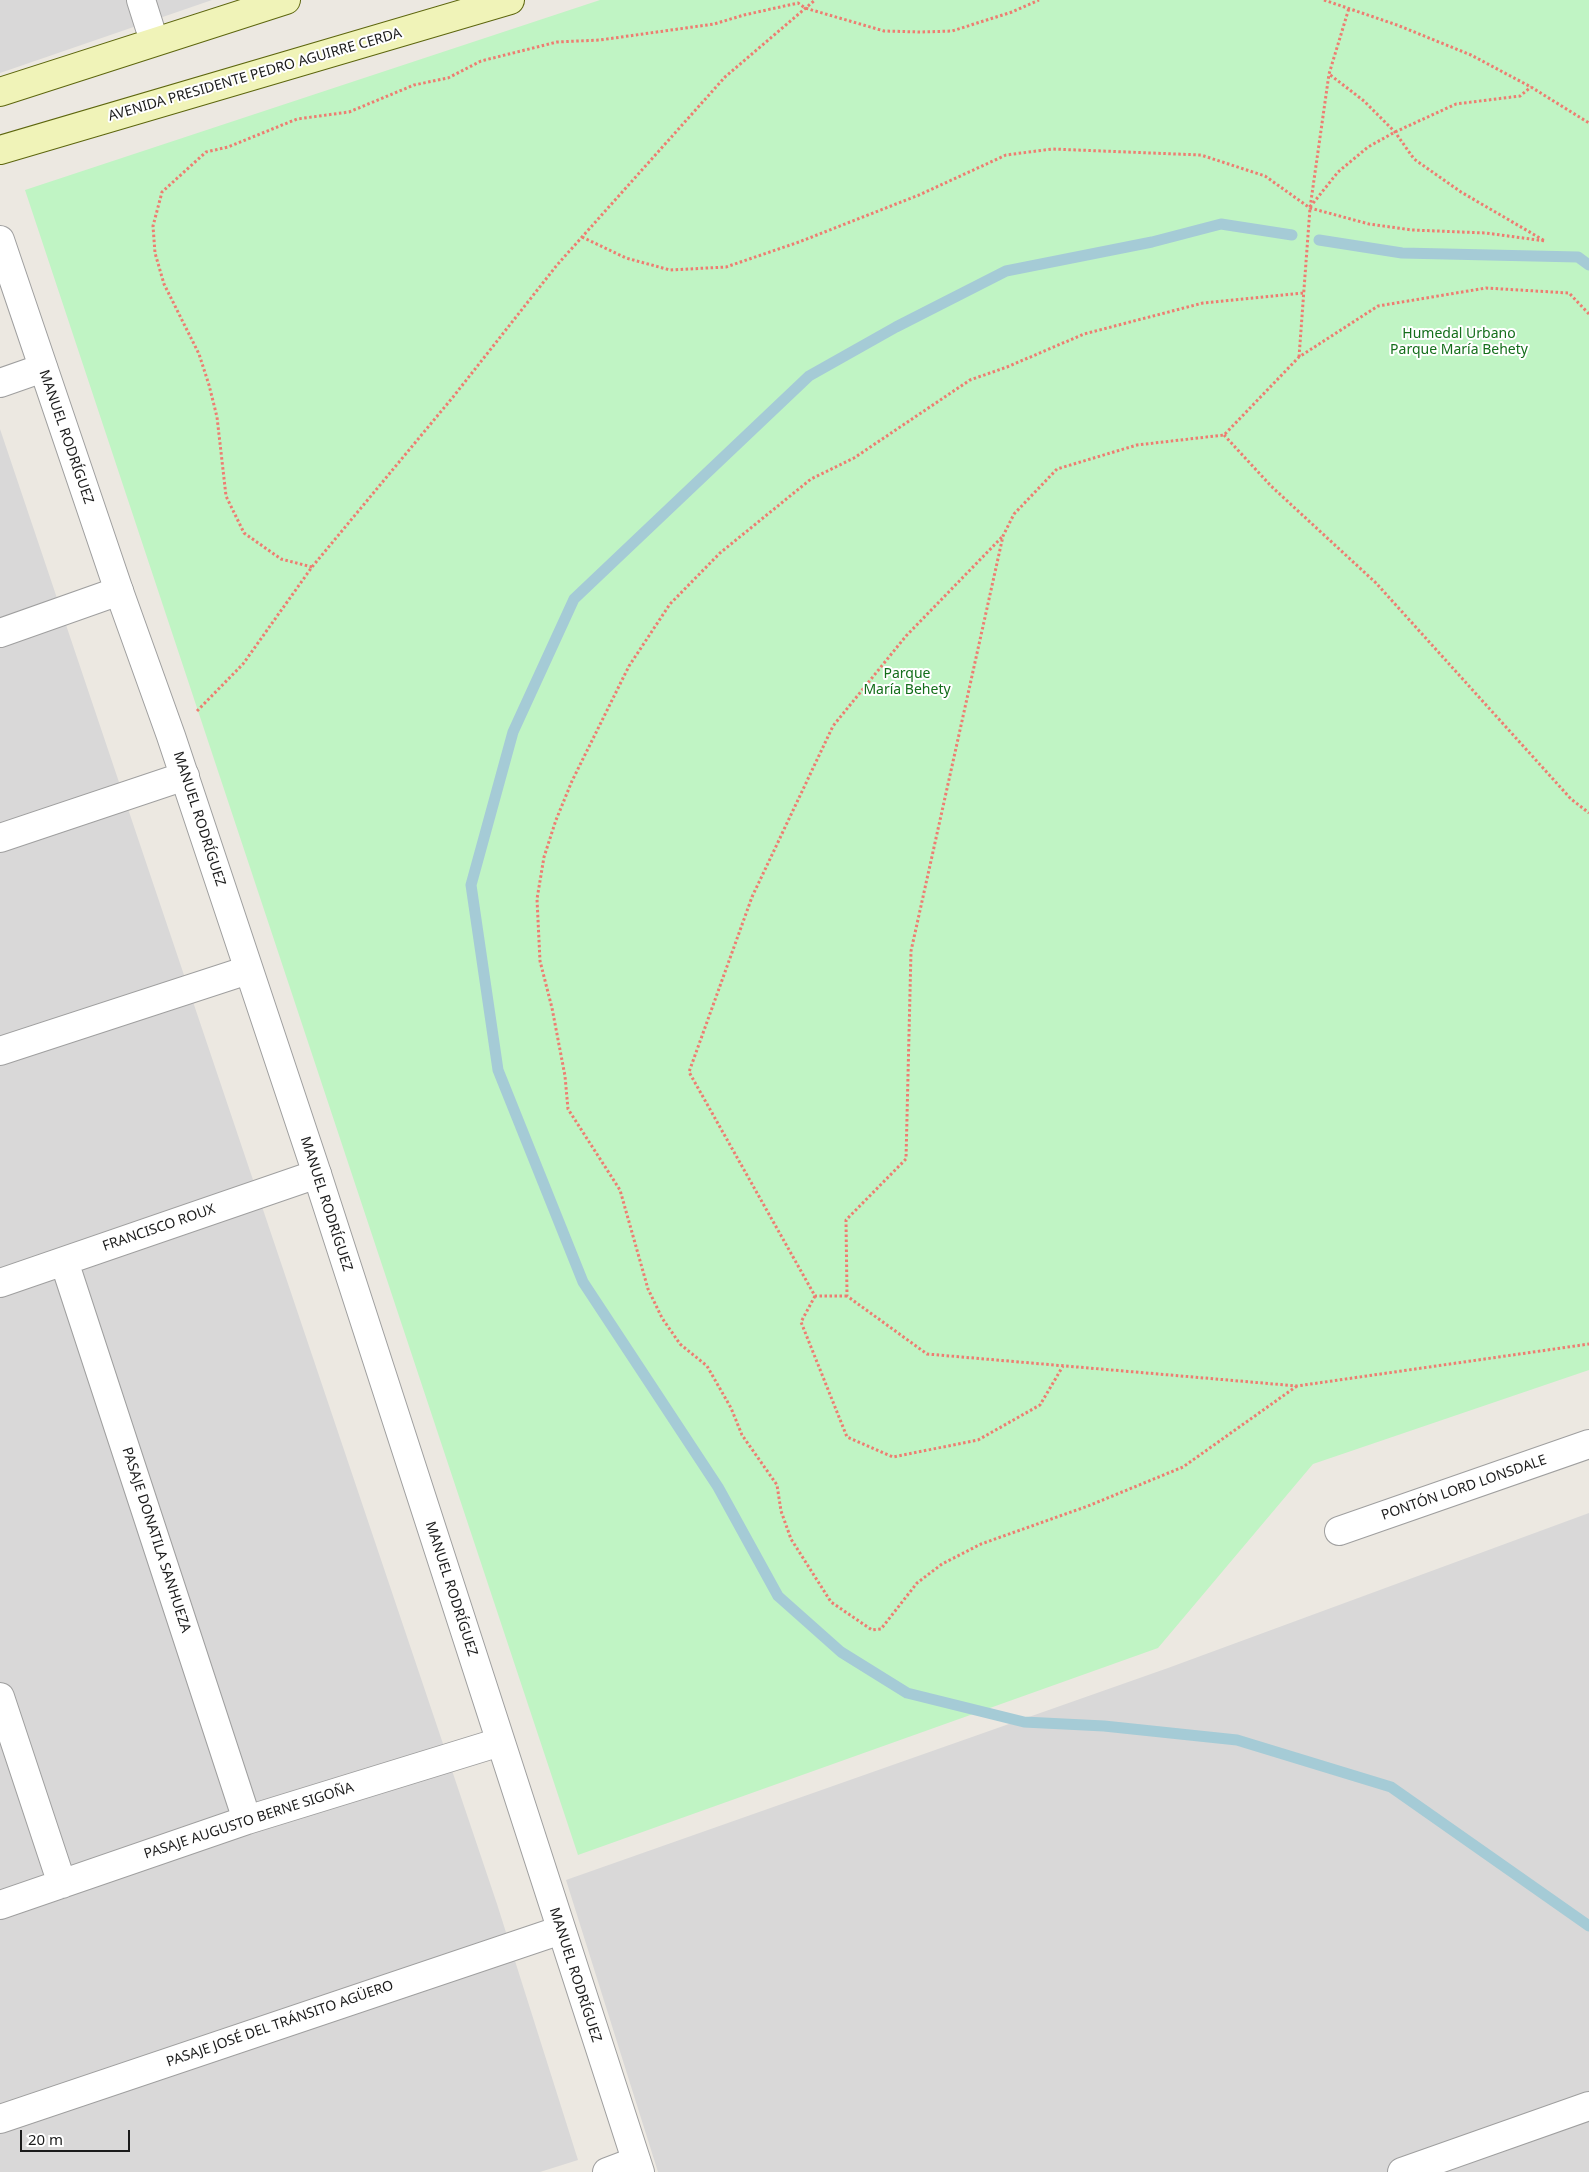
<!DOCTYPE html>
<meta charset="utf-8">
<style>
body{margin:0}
#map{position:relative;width:1589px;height:2172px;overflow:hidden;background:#ece8e1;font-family:"Noto Sans",sans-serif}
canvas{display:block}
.scale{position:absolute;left:20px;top:2130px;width:110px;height:22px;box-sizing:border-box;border:2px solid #1b1b1b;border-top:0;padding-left:6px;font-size:15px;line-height:18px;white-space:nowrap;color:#1b1b1b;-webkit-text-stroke:4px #fff;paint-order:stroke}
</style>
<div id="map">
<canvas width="1589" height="2172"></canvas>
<div class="scale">20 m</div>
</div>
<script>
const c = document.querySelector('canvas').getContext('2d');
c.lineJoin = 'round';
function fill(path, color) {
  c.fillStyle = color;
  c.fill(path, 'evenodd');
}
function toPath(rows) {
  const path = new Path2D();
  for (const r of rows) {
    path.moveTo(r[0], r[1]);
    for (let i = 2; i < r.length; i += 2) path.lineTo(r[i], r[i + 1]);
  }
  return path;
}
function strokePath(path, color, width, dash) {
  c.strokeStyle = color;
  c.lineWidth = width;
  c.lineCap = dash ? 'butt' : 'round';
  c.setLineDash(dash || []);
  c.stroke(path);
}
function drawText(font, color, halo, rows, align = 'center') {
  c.font = font + ' "Noto Sans",sans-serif';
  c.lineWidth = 4;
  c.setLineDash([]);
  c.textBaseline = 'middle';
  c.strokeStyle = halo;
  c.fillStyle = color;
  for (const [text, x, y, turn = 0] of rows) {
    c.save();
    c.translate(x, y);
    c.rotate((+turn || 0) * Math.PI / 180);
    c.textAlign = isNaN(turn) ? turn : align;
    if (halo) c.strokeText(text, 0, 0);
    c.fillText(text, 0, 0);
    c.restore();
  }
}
const residential = toPath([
 [0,0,212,0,0,73],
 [0,429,497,1904,578,2160,540,2172,0,2172],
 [1589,1513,1589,2172,658,2172,566,1880,1168,1668]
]);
const park = toPath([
 [600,0,1589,0,1589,1370,1313,1464,1158,1648,578,1855,25,190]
]);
const stream = toPath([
 [1292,235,1221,224,1152,242,1006,271,896,327,809,376,574,599,513,732,471,885,498,1070,583,1282,718,1487,778,1596,841,1652,907,1693,1024,1722,1104,1726,1237,1740,1391,1787,1589,1926],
 [1319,240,1402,253,1578,257,1589,265]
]);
const path = toPath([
 [1324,0,1397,25,1471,55,1531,87,1589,123],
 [1310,207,1338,172,1368,147,1395,132,1456,104,1520,96,1531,87],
 [582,237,626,258,670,270,726,267,799,242,919,195,1006,155,1052,149,1201,155,1265,176,1310,208,1369,224,1412,230,1486,233,1545,241,1461,192,1414,159,1395,132,1364,101,1329,74],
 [1589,314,1569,293,1486,288,1378,306,1299,357,1224,435,1137,445,1057,469,1014,514,1003,536,911,951,906,1159,846,1220,847,1296,927,1354,1297,1386,1589,1344],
 [1299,357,1310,208,1329,74,1349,8],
 [1224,435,1271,486,1376,583,1571,799,1589,813],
 [312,567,281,559,244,533,226,496,217,417,209,385,199,354,164,284,155,253,153,226,162,192,206,152,228,147,297,119,349,112,414,85,448,78,481,61,557,42,600,40,714,24,744,15,798,3,805,8,884,31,921,32,952,31,1012,12,1039,0],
 [197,711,243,664,312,567,453,397,557,265,725,77,815,0],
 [815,1296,801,1322,847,1437,893,1457,978,1440,1040,1405,1063,1366],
 [847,1296,815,1296,689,1072,752,897,833,726,906,636,1003,536],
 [1297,1386,1183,1467,1088,1506,981,1544,942,1564,917,1583,881,1629,872,1630,831,1602,791,1539,781,1511,777,1485,742,1435,731,1408,707,1366,680,1344,662,1318,648,1289,620,1190,568,1109,565,1076,552,1008,540,961,537,899,544,857,556,820,572,781,629,666,670,604,720,553,811,479,854,458,970,380,1007,367,1084,334,1203,303,1304,293]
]);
const minor = toPath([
 [141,0,154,41],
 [0,383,43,368],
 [0,633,119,591],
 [0,838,185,776],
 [0,1051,248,970],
 [64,1261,247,1820],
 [0,1283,317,1174],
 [1339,1531,1589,1444],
 [0,1697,62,1884],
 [0,1905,247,1820,500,1742],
 [0,2119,561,1930],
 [607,2172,636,2161],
 [1402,2172,1589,2106]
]);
const tertiary = toPath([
 [0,240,119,591,171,736,317,1174,640,2172]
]);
const secondary = toPath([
 [0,92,286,0],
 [0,150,510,0]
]);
const streetNames = [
 ["AVENIDA PRESIDENTE PEDRO AGUIRRE CERDA",255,75,-16],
 ["MANUEL RODRÍGUEZ",66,437,71],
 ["MANUEL RODRÍGUEZ",199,819,72],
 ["MANUEL RODRÍGUEZ",326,1204,72],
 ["FRANCISCO ROUX",159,1228,-19],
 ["PONTÓN LORD LONSDALE",1464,1488,-19],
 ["PASAJE DONATILA SANHUEZA",156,1540,72],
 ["MANUEL RODRÍGUEZ",451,1589,72],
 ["PASAJE AUGUSTO BERNE SIGOÑA",249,1821,-18],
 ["MANUEL RODRÍGUEZ",575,1975,72],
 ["PASAJE JOSÉ DEL TRÁNSITO AGÜERO",280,2024,-19]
];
const parkNames = [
 ["Humedal Urbano",1459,334],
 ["Parque María Behety",1459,350],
 ["Parque",907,674],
 ["María Behety",907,690]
];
fill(residential, '#d9d8d8');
fill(park, '#c0f4c4');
strokePath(stream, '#a5cbd6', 11);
strokePath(minor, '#9f9f9f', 30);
strokePath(tertiary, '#9f9f9f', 30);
strokePath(secondary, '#5d660e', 30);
strokePath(path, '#ed7d71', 3, [2.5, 2.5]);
strokePath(minor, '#fff', 28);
strokePath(tertiary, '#fff', 28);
strokePath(secondary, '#f0f3b8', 28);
drawText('14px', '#1b1b1b', '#fff', streetNames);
drawText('14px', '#146e1b', '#fff', parkNames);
</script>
